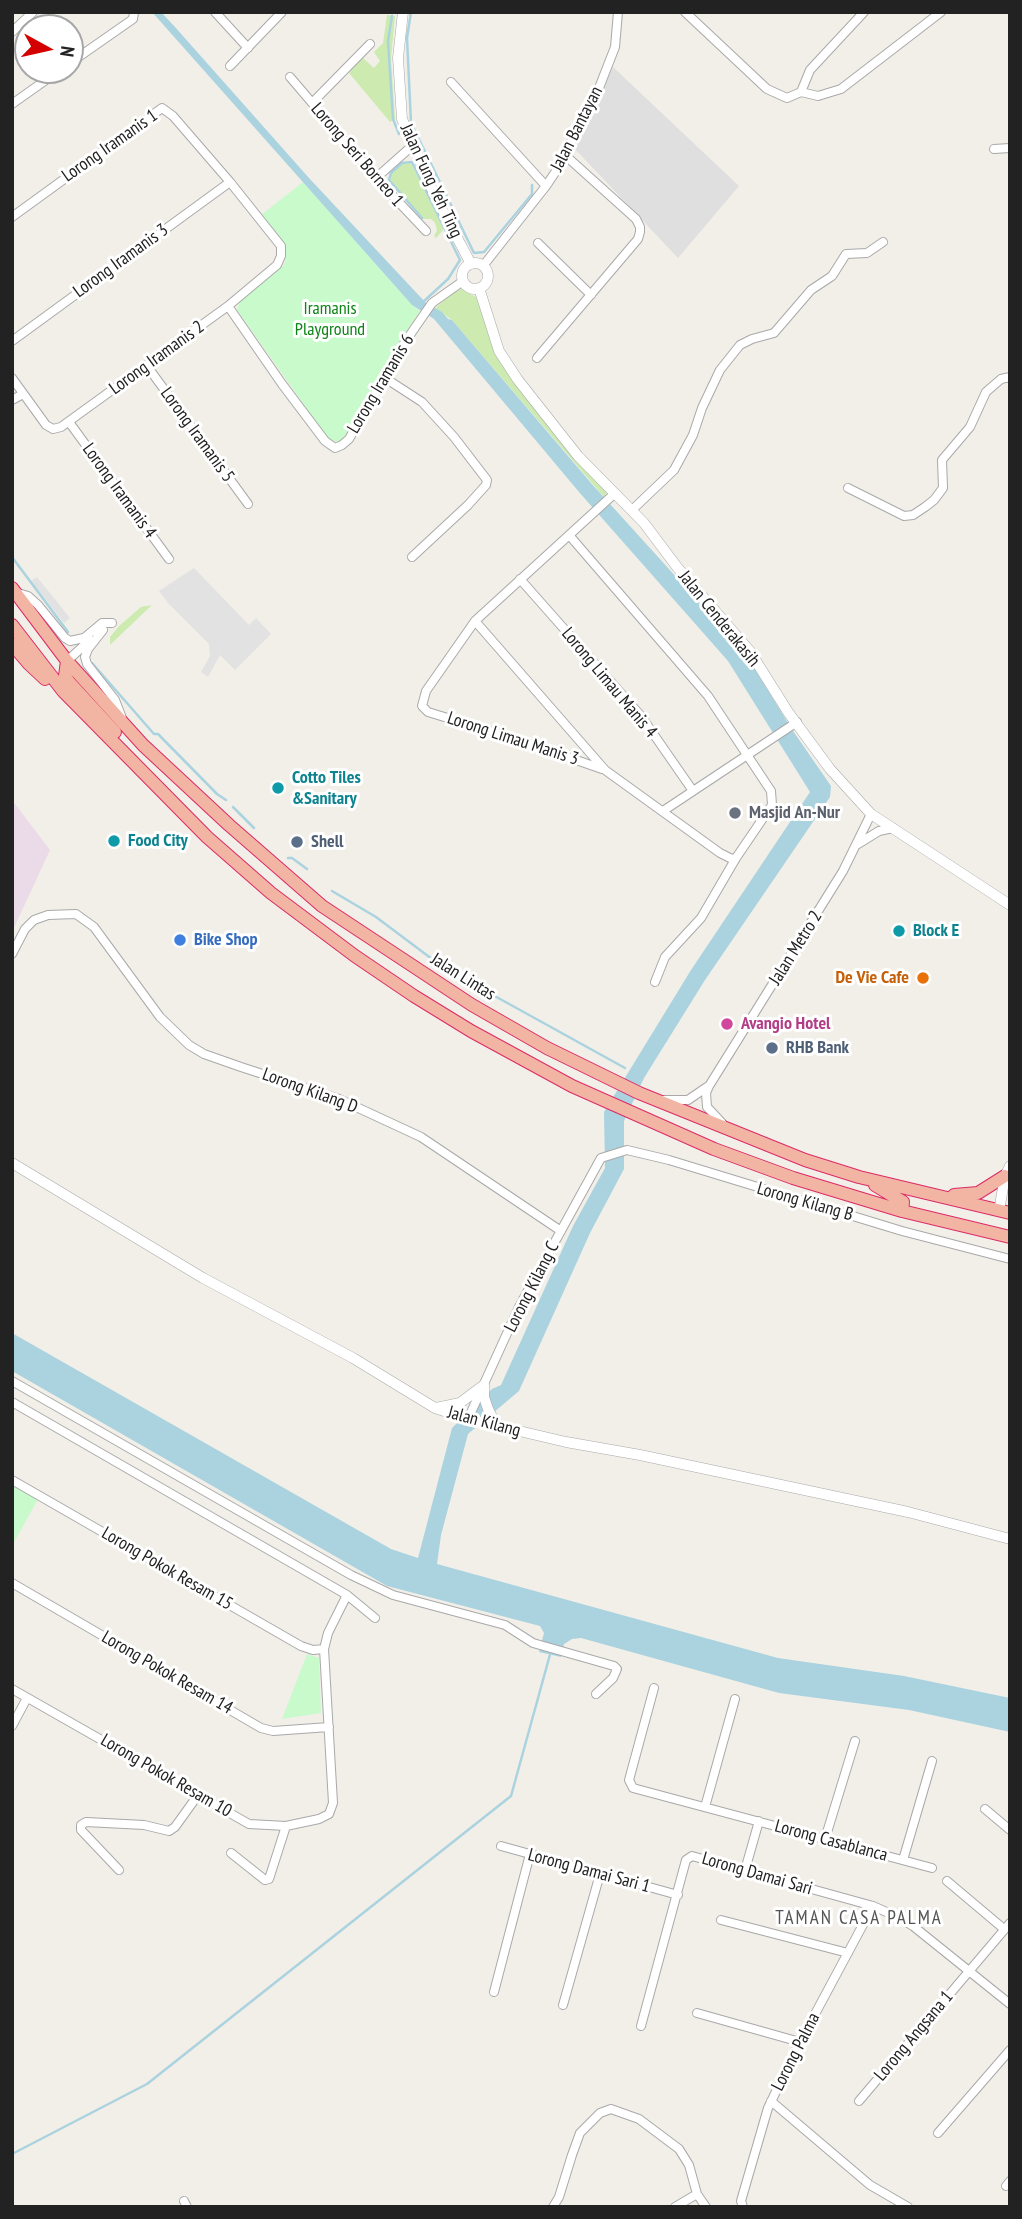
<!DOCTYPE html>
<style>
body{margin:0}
#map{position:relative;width:1022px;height:2219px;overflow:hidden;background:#f2efe9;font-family:"PT Sans Narrow",sans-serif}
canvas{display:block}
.frame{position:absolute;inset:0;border:14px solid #222;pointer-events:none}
.north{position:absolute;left:14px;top:14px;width:70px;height:70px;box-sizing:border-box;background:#fff;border:2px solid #a7a7a7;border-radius:50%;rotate:98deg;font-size:19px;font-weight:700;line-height:28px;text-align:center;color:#222}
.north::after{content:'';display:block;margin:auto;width:24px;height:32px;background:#d40000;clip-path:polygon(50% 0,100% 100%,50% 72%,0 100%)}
</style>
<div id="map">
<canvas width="1022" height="2219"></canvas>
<div class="frame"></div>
<div class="north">N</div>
</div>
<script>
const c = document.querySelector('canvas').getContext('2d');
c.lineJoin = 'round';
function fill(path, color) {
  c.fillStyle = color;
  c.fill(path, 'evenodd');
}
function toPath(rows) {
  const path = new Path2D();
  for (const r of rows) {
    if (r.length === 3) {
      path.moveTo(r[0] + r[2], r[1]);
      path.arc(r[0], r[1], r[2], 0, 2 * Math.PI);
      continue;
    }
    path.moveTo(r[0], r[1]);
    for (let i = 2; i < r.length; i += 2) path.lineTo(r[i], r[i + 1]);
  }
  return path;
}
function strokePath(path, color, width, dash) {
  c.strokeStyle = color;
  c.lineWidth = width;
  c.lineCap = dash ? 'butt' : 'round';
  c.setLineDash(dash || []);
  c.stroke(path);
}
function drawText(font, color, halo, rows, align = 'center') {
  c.font = font + ' "PT Sans Narrow",sans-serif';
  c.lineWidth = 6;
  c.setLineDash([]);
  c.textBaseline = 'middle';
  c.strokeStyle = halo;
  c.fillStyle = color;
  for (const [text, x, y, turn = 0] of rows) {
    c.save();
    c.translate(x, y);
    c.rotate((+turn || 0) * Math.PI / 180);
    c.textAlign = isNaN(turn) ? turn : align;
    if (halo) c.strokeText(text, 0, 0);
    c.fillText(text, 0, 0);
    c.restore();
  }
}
const residential = toPath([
 [613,67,739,186,678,258,575,149]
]);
const industrial = toPath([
 [12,800,50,850,12,932]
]);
const grass = toPath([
 [387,15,395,16,391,59,395,119,390,122,349,73,362,57,374,68,380,61,374,52,383,43],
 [411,163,444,229,436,238,434,236,437,230,435,223,431,219,423,219,390,180,391,174,402,164],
 [462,289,476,297,492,344,509,375,571,452,607,492,604,497,452,320,435,308,457,290],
 [152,605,110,645,110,637,119,626,141,607]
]);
const park = toPath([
 [303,182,412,305,420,311,398,343,345,436,339,442,329,440,237,310,240,300,284,265,286,259,284,244,261,215],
 [12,1484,38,1499,12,1546],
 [307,1654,319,1658,321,1713,282,1719]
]);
const parking = toPath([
 [194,568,249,625,256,618,271,634,235,670,220,655,208,677,201,672,210,656,209,644,169,604,159,591],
 [37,577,70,618,64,623,31,581]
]);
const water = toPath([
 [152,12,161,12,175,27,309,178,426,303,442,312,448,319,452,320,591,483,745,653,793,731,831,786,830,797,705,980,644,1078,624,1121,624,1169,590,1233,519,1391,468,1434,441,1535,437,1564,778,1658,904,1676,1010,1698,1010,1732,909,1710,779,1693,581,1638,572,1639,564,1644,561,1657,539,1652,544,1633,540,1626,387,1586,12,1371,12,1333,391,1549,418,1558,452,1428,492,1389,501,1385,573,1226,605,1168,604,1112,691,970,810,792,728,661,579,492,434,319,412,305]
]);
const stream = toPath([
 [411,12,407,38,411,123,455,213],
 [392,16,388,41,393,119,399,134],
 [422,218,389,180,391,173,402,163,412,162,460,260,448,279,423,302],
 [458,220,474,253,484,252,532,194,532,185],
 [12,557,68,632],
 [92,663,154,734,158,734,217,794,226,800],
 [233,807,254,828],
 [288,858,292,858,307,869],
 [332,891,376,917,444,968,625,1068],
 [12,2154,147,2084,511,1796,551,1651]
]);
const minor = toPath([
 [215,12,248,48],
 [685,12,767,89,787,98,801,92,810,70,864,12],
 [12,32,33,12],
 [70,63,133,19,134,12],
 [230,66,282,12],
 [290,77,376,178,426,231],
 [451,82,546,186],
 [801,92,818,96,841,89,941,12],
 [312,103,370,44],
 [12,104,60,70],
 [994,149,1010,148],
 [376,178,412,146],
 [12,217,162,108,173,116,230,182,281,246,281,256,277,265,228,306,61,427,53,429,46,425,12,378],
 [538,243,591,295],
 [483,266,546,186,566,156,572,139,599,88,615,47,618,12],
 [228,306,282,384,325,441,335,448,342,445,349,439,403,345,432,303,463,281],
 [12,341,230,182],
 [537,358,638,239,640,232,640,227,636,219,566,156],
 [147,366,248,504],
 [385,378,422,402,454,437,487,480,486,485,468,505,412,557],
 [12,400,23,394],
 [69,422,169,559],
 [848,488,904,516,913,515,925,507,934,500,943,488,942,460,970,427,986,392,1001,379,1010,377],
 [632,510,674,470,693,435,702,408,720,370,740,345,752,339,774,333,811,290,832,276,846,254,867,253,883,242],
 [520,579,641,716,693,791],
 [18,593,28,596,38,605,65,638,70,641,84,638,102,623,112,623],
 [475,621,605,770,720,853,732,859,736,858,772,805,771,791,708,696,569,535],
 [103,630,88,649,85,657,87,664,115,700,122,718],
 [67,661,90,640],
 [602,769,516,739,428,712,422,706,426,691,475,621,614,494],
 [663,811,797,722],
 [858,844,879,831,893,828],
 [12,954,25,929,34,920,48,915,76,914,94,927,160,1017,189,1045,204,1054,241,1067,339,1099,421,1137,561,1231],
 [655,982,665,957,701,918,736,858],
 [664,1100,688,1100,707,1087],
 [722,1123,707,1107,706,1093,709,1086,843,871,871,814],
 [12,1381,351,1575,393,1595,505,1625,533,1643,614,1666,617,1669,613,1678,596,1694],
 [12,1402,347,1595,328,1633,324,1649,333,1803,329,1814,319,1819,286,1826,249,1824,12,1689],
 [468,1419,519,1307,601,1158,627,1150,669,1160,902,1231,1010,1259],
 [12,1480,301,1646,313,1650,324,1649],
 [12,1583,261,1728,273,1731,329,1727],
 [347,1595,375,1618],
 [654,1688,629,1780,633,1788,932,1868],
 [12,1726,27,1698],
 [705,1807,735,1699],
 [985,1809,1010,1830],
 [825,1839,855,1741],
 [501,1846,678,1895],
 [231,1853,265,1880,269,1879,286,1826],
 [903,1860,932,1761],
 [119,1870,81,1830,81,1825,86,1822,144,1825,169,1831,175,1827,198,1795],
 [745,1870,759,1821],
 [947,1881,1004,1929],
 [721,1920,848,1953],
 [494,1992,530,1854],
 [563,2005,600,1874],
 [697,2013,800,2042],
 [641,2026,686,1860,692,1856,873,1906,900,1918,913,1926,1010,2004],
 [771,2101,870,2185,908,2207],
 [859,2101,1010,1923],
 [938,2133,1010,2050],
 [1006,2186,1010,2181],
 [184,2201,187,2207],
 [553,2207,559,2197,572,2155,580,2133,600,2113,611,2109,639,2119,679,2149,689,2165,697,2194,706,2207],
 [675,2207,697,2194],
 [743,2207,741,2201,768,2108,800,2042,873,1906]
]);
const tertiary = toPath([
 [403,12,398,58,402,119,435,196,471,264],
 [475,276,13],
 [479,288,499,351,518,380,578,456,644,523,677,567,749,650,788,712,830,769,871,814,1010,905],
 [12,1163,203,1278,353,1358,435,1408,468,1419,566,1442,640,1455,908,1512,1010,1539],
 [999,1211,1005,1176,1010,1166],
 [484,1385,484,1397,488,1409,493,1419,502,1428],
 [436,1408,460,1403,484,1385]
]);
const trunk = toPath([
 [12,588,67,661,143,745,229,825,322,906,472,1005,547,1048,639,1093,805,1160,859,1177,1010,1213],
 [12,625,63,691,207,837,271,893,355,956,414,996,471,1031,572,1086,714,1149,793,1178,902,1211,1010,1237],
 [12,644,29,664,45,679],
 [67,661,65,676,69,682,115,732],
 [875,1185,903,1202,902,1211],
 [954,1195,978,1193,1005,1176]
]);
const markers = [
 [278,788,7,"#0f9aa8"],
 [735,813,7,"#6b7280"],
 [114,841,7,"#0f9aa8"],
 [297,842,7,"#5c6f8a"],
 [899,931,7,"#0f9aa8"],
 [180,940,7,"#3f7fe0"],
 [923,978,7,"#e8710a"],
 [727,1024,7,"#d1479c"],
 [772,1048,7,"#5c6f8a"]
];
const streetNames = [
 ["Jalan Bantayan",577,129,-63],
 ["Lorong Iramanis 1",110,146,-35],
 ["Lorong Seri Borneo 1",357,155,49],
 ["Jalan Fung Yeh Ting",431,181,65],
 ["Lorong Iramanis 3",121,261,-36],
 ["Lorong Iramanis 2",157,358,-36],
 ["Lorong Iramanis 6",381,384,-59],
 ["Lorong Iramanis 5",197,435,54],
 ["Lorong Iramanis 4",119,491,54],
 ["Jalan Cenderakasih",719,619,51],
 ["Lorong Limau Manis 4",609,683,50],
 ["Lorong Limau Manis 3",513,739,18],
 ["Jalan Metro 2",796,948,-58],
 ["Jalan Lintas",463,977,32],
 ["Lorong Kilang D",310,1091,20],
 ["Lorong Kilang B",805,1202,16],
 ["Lorong Kilang C",532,1287,-63],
 ["Jalan Kilang",484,1422,15],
 ["Lorong Pokok Resam 15",167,1569,30],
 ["Lorong Pokok Resam 14",167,1673,30],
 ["Lorong Pokok Resam 10",166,1776,30],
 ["Lorong Casablanca",831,1841,15],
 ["Lorong Damai Sari 1",589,1871,15],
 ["Lorong Damai Sari",757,1874,16],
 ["Lorong Angsana 1",914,2036,-50],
 ["Lorong Palma",796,2052,-63]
];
const parkNames = [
 ["Iramanis",330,309],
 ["Playground",330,330]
];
const cultureNames = [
 ["Cotto Tiles",292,778],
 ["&Sanitary",292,799],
 ["Food City",128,841],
 ["Block E",913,931]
];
const worshipNames = [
 ["Masjid An-Nur",749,813]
];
const serviceNames = [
 ["Shell",311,842],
 ["RHB Bank",786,1048]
];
const shopNames = [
 ["Bike Shop",194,940]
];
const foodNames = [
 ["De Vie Cafe",909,978]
];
const hotelNames = [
 ["Avangio Hotel",741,1024]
];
const neighbourhoodNames = [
 ["TAMAN CASA PALMA",859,1919]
];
fill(residential, '#e0dfdf');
fill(industrial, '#ebdbe8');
fill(grass, '#cdebb0');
fill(park, '#c8facc');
fill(parking, '#e2e2e2');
fill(water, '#aad3df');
strokePath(stream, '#aad3df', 2.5);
strokePath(minor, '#a9a9a9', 10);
strokePath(tertiary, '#a9a9a9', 11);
strokePath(trunk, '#dc2a67', 14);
strokePath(minor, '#fff', 8);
strokePath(tertiary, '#fff', 10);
strokePath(trunk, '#f2b4a3', 12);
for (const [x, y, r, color] of markers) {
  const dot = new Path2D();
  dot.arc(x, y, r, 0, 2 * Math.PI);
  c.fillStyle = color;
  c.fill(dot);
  strokePath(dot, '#fff', 2.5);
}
drawText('18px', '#222', '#fff', streetNames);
drawText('18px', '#0c8416', '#fff', parkNames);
drawText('bold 18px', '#0d838f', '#fff', cultureNames, 'left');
drawText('bold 18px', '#5b616d', '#fff', worshipNames, 'left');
drawText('bold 18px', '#4e5e75', '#fff', serviceNames, 'left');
drawText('bold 18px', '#366cbe', '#fff', shopNames, 'left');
drawText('bold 18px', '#c56008', '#fff', foodNames, 'right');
drawText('bold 18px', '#b23c85', '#fff', hotelNames, 'left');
c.letterSpacing = '2px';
drawText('19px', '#555', '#fff', neighbourhoodNames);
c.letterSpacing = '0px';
</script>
